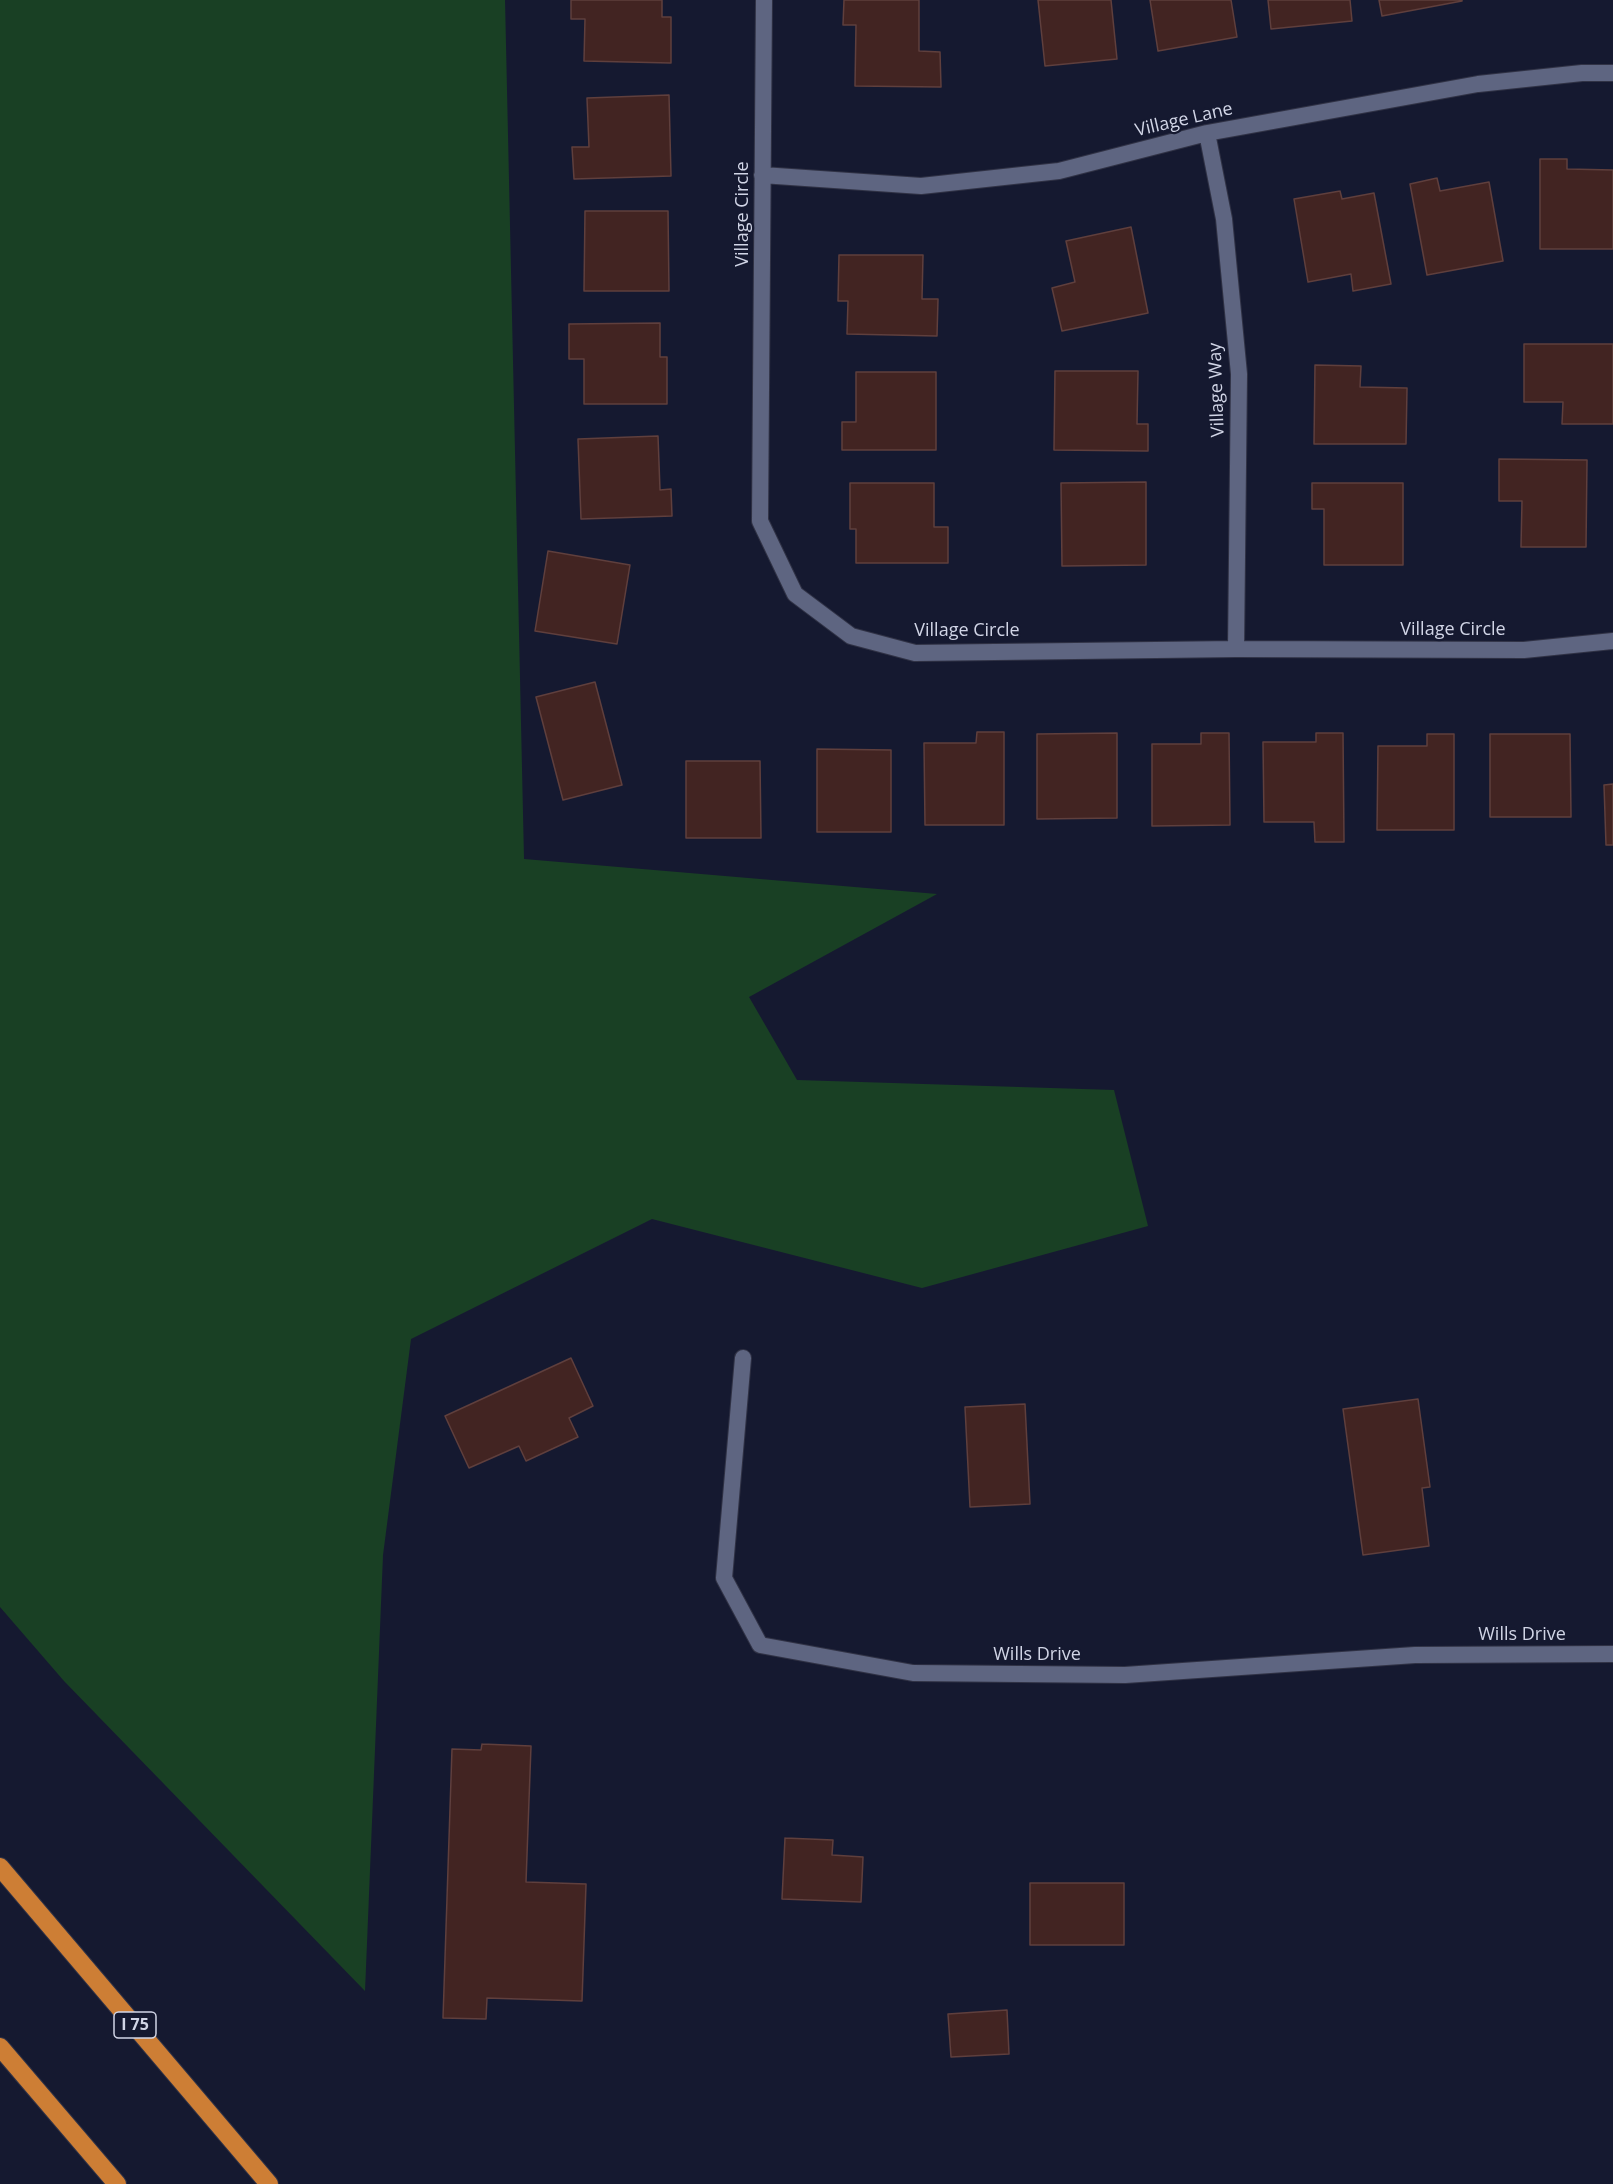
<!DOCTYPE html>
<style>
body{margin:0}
canvas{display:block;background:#151930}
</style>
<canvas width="1613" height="2184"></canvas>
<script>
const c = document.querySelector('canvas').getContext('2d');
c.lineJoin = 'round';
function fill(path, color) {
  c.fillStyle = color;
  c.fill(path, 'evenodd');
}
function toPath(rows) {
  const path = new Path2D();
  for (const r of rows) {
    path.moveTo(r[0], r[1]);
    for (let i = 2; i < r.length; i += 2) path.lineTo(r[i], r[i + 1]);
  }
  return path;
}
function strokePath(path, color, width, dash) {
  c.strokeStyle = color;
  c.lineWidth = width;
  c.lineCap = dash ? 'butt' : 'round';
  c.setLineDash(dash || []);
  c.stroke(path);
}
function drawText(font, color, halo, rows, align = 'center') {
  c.font = font + ' "Open Sans",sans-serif';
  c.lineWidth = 4.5;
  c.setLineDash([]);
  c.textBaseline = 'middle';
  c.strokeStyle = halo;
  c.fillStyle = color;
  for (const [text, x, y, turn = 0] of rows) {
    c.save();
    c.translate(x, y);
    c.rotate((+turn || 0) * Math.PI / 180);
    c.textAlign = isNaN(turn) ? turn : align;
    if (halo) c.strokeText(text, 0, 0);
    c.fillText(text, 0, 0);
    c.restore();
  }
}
const green = toPath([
 [0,0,505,0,524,859,937,894,749,997,797,1080,1114,1090,1148,1226,922,1288,652,1219,411,1339,383,1555,365,1991,64,1681,0,1607]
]);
const building = toPath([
 [571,0,662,0,662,17,671,17,671,63,584,61,585,19,571,19,571,0],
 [844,0,919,0,919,51,940,52,941,87,855,86,856,25,843,25,844,0],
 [1038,0,1111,0,1117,59,1045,66,1038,0],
 [1150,0,1231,0,1237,37,1158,51,1150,0],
 [1268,0,1350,0,1352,21,1271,29,1268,0],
 [1379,0,1462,0,1462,1,1382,16,1379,0],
 [669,95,671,176,574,179,572,147,589,147,587,98,669,95],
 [1540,159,1567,159,1567,169,1613,170,1613,249,1540,249,1540,159],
 [1437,178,1440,191,1489,182,1503,261,1427,275,1410,184,1437,178],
 [1340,191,1342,199,1374,193,1391,284,1353,291,1351,274,1308,282,1294,199,1340,191],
 [585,211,668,211,669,291,584,291,585,211],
 [1131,227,1148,313,1062,331,1052,288,1075,282,1066,241,1131,227],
 [839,255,923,255,922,299,938,299,937,336,847,334,848,301,838,301,839,255],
 [660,323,660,357,667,357,667,404,584,404,584,359,569,359,569,324,660,323],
 [1524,344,1613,344,1613,424,1562,424,1563,402,1524,402,1524,344],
 [1315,365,1361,366,1360,387,1407,388,1406,444,1314,444,1315,365],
 [1055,371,1138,371,1137,424,1148,424,1148,451,1054,450,1055,371],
 [856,372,936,372,936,450,842,450,842,422,856,422,856,372],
 [658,436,660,490,671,489,672,516,581,519,578,439,658,436],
 [1499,459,1587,460,1586,547,1521,547,1522,501,1499,501,1499,459],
 [1146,482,1146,565,1062,566,1061,483,1146,482],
 [850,483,934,483,934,527,948,527,948,563,856,563,856,529,850,529,850,483],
 [1312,483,1403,483,1403,565,1324,565,1324,509,1312,509,1312,483],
 [548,551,630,565,617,644,535,631,548,551],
 [595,682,622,785,563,800,536,697,595,682],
 [977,732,1004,732,1004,825,925,825,924,743,976,743,977,732],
 [1117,733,1117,818,1037,819,1037,734,1117,733],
 [1201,733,1229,733,1230,825,1152,826,1152,744,1201,744,1201,733],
 [1316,733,1343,733,1344,842,1315,842,1314,822,1264,822,1263,742,1316,742,1316,733],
 [1427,734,1454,734,1454,830,1377,830,1378,746,1427,746,1427,734],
 [1490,734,1570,734,1571,817,1490,817,1490,734],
 [817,749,891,750,891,832,817,832,817,749],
 [686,761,760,761,761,838,686,838,686,761],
 [1613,784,1613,845,1606,845,1604,785,1613,784],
 [571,1358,593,1406,569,1418,578,1437,526,1461,519,1446,469,1468,445,1416,571,1358],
 [1418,1399,1430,1487,1422,1488,1429,1546,1363,1555,1343,1409,1418,1399],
 [1025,1404,1030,1504,970,1507,965,1407,1025,1404],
 [482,1744,531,1746,526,1882,586,1884,582,2001,487,1998,486,2019,443,2018,452,1749,481,1750,482,1744],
 [785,1838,833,1840,832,1855,863,1857,861,1902,782,1899,785,1838],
 [1030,1883,1124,1883,1124,1945,1030,1945,1030,1883],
 [1007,2010,1009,2054,951,2057,948,2014,1007,2010]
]);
const minor = toPath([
 [764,0,760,521,795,594,851,636,915,653,1236,649,1524,650,1613,641],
 [1207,133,1224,219,1239,374,1236,649],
 [762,175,921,186,1059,171,1207,133,1478,84,1582,73,1613,73],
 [743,1358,724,1578,760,1645,913,1673,1125,1675,1415,1655,1613,1654]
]);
const motorway = toPath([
 [0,1867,269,2184],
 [0,2047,117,2184]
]);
const shields = [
 [135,2025,42]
];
const shieldNames = [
 ["I 75",135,2025]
];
const streetNames = [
 ["Village Lane",1184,120,-13],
 ["Village Circle",743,214,-90],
 ["Village Way",1217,390,-92],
 ["Village Circle",1453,630],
 ["Village Circle",967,631],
 ["Wills Drive",1522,1635],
 ["Wills Drive",1037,1655]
];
fill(green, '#194024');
fill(building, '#422422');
strokePath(building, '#5f3f3d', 1.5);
strokePath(minor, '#303245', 18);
strokePath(motorway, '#303245', 20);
strokePath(minor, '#5e6581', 16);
strokePath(motorway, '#cd7e35', 18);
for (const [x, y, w] of shields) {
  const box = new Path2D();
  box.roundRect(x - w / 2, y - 13, w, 26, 4.5);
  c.fillStyle = '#151930';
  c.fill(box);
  strokePath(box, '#d1d5e6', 1.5);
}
drawText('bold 16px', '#d1d5e6', null, shieldNames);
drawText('18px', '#d1d5e6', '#151930', streetNames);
</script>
